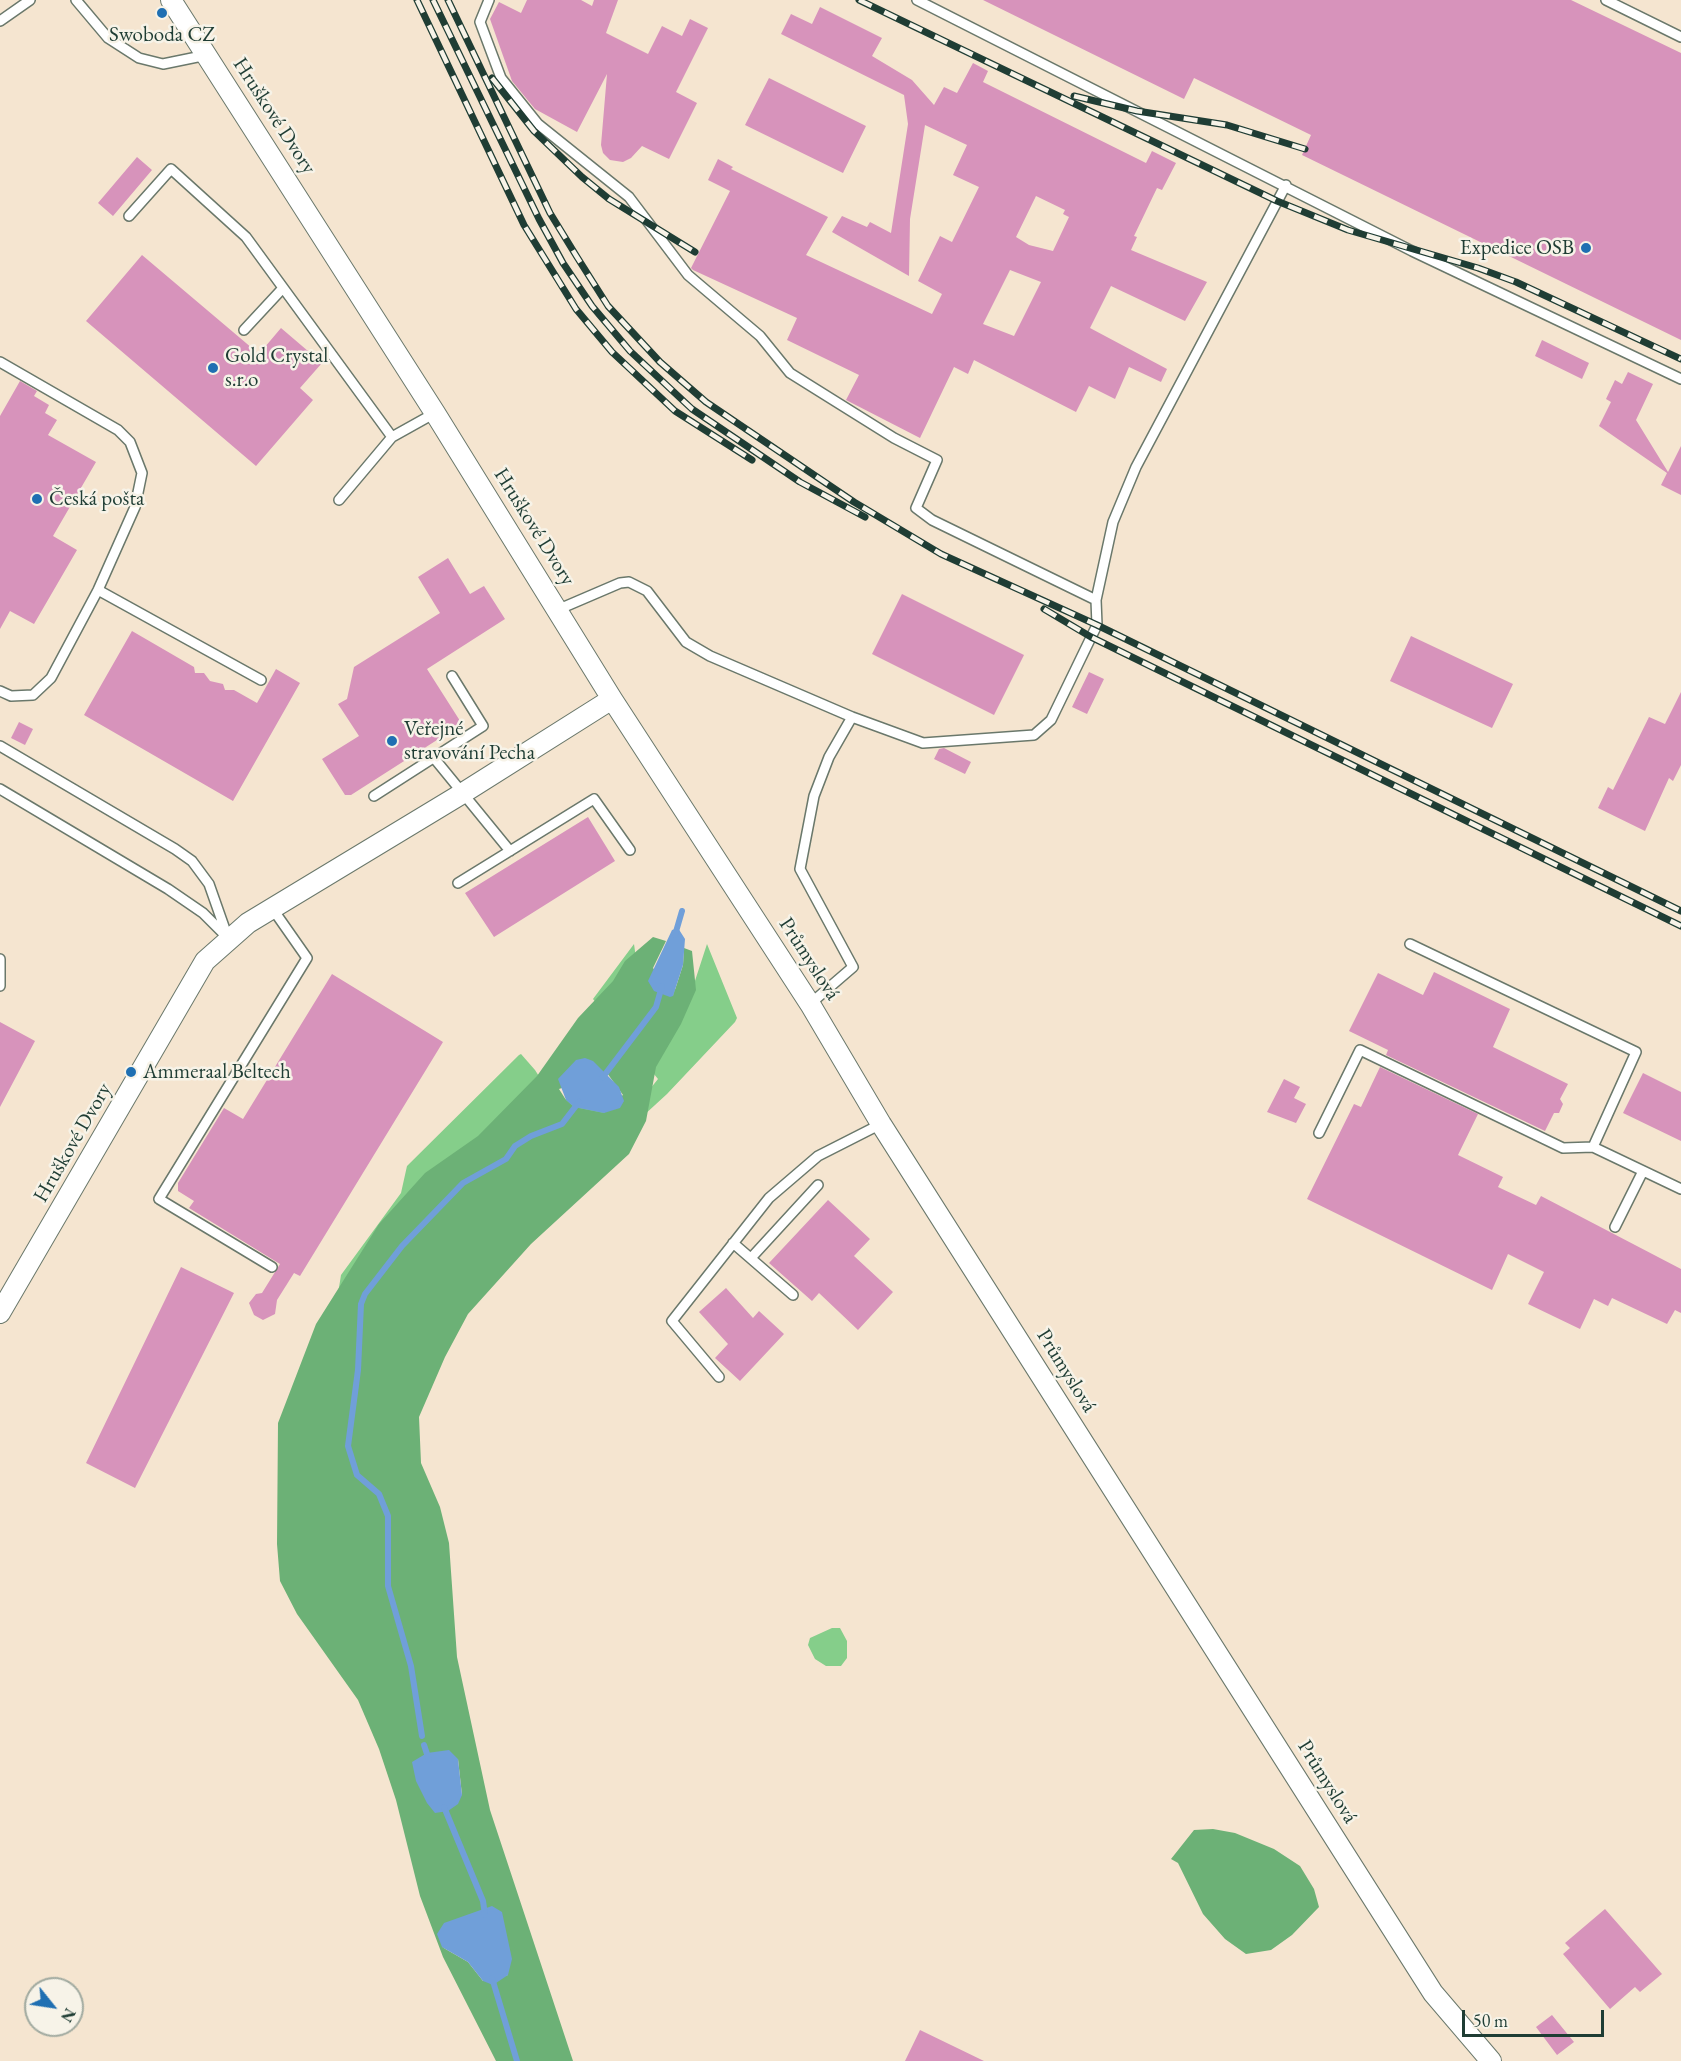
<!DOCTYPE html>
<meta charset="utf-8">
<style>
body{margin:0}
#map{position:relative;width:1681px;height:2061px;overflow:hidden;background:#f5e5d0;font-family:"EB Garamond",serif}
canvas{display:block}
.north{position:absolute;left:24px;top:1977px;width:60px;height:60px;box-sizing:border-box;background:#f7f3e8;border:2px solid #a1aaa0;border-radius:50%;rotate:120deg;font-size:16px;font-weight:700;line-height:24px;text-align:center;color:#1f3d34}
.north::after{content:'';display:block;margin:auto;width:21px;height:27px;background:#1f6fb2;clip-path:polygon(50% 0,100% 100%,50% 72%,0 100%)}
.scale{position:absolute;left:1462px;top:2010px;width:142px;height:27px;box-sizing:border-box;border:3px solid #1f3d34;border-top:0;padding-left:8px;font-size:18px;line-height:21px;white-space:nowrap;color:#1f3d34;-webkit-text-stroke:4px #f7f3e8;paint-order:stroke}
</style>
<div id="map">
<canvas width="1681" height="2061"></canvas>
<div class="north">N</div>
<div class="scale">50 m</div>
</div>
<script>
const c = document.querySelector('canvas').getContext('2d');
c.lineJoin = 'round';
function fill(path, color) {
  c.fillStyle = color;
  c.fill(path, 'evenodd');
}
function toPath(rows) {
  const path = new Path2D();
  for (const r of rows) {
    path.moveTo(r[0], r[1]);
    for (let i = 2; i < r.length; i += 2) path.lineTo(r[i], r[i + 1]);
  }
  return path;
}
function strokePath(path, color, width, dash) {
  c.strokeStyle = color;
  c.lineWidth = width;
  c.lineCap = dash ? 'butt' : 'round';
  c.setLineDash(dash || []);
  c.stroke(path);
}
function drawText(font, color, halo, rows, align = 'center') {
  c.font = font + ' "EB Garamond",serif';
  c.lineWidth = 5;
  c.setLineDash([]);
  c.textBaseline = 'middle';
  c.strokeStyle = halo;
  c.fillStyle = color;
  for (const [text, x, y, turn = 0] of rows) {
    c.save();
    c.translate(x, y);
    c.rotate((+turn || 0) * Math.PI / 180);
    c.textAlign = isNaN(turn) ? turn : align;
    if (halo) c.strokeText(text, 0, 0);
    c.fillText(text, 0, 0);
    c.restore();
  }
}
const green = toPath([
 [634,944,640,987,692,990,707,944,737,1018,735,1022,667,1094,619,1138,337,1300,341,1275,401,1193,407,1166,519,1055,521,1054,535,1070,554,1100,646,1094,658,1079,593,999],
 [832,1628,840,1628,847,1641,847,1658,841,1666,826,1666,815,1659,808,1645,810,1638]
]);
const forest = toPath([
 [653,937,666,941,653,968,673,996,683,965,684,948,692,951,696,990,681,1024,656,1067,646,1121,629,1154,531,1244,468,1314,445,1357,419,1417,421,1463,440,1507,449,1543,457,1657,490,1810,573,2061,496,2061,443,1957,420,1896,396,1800,379,1749,358,1700,297,1614,280,1581,277,1544,278,1423,316,1324,379,1224,425,1173,478,1136,537,1076,578,1018,613,981,625,961],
 [607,1073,623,1095,604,1113,574,1107,566,1100,559,1089],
 [458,1759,462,1795,427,1803],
 [442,1947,508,1975,483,1981,468,1962],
 [1213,1829,1235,1833,1274,1849,1300,1866,1314,1889,1319,1907,1292,1935,1271,1950,1246,1954,1225,1939,1203,1914,1178,1863,1171,1859,1194,1830]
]);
const water = toPath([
 [678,928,685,939,683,965,673,996,670,997,654,991,648,981,672,930],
 [585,1058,593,1061,619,1087,624,1101,620,1108,604,1113,574,1107,566,1100,558,1079,576,1060],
 [449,1750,458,1759,462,1795,458,1804,448,1811,435,1813,427,1803,416,1781,412,1762,427,1753],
 [492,1906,502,1912,512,1959,508,1975,493,1985,483,1981,468,1962,442,1947,437,1934,444,1923]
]);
const stream = toPath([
 [675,935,682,911],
 [603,1077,656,1007,662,986],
 [422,1736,411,1666,388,1586,388,1516,379,1494,357,1475,348,1446,358,1370,361,1304,365,1294,402,1246,463,1183,506,1159,515,1146,531,1136,562,1124,579,1102],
 [424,1745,429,1760],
 [444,1807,483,1901,485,1915],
 [492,1978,517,2061]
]);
const building = toPath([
 [527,0,581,0,592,6,594,0,618,0,606,33,648,54,662,26,682,36,690,19,708,28,676,92,697,103,669,159,642,146,631,158,623,162,610,160,603,153,601,145,607,74,577,132,535,109,512,81,490,19,499,2,521,13],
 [983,0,1571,0,1681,53,1681,340,1302,155,1311,135,1194,78,1184,99],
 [820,7,882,38,872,56,912,80,934,105,944,87,957,93,973,63,988,71,983,82,1146,163,1152,151,1176,163,1162,190,1157,188,1134,236,1137,237,1131,250,1207,282,1185,321,1111,286,1090,328,1167,369,1161,382,1129,367,1115,399,1089,386,1076,412,974,360,968,374,954,367,920,438,846,400,859,375,787,340,797,318,693,270,691,268,730,191,708,180,718,159,733,167,731,169,828,217,806,255,932,314,942,294,918,281,940,236,952,242,979,187,953,175,967,145,925,125,910,219,909,276,832,232,842,216,867,227,870,222,891,233,908,124,904,95,781,34,791,14,812,24],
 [1036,196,1065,210,1063,214,1069,217,1053,251,1029,245,1016,237],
 [1010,270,1041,282,1014,336,983,324],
 [769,78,866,126,843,173,745,125],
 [137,157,152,170,113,216,98,203],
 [142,255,259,354,281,328,322,363,300,388,313,400,256,466,86,321],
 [1542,340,1589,363,1582,379,1535,356],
 [1628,372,1653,384,1636,420,1668,472,1681,446,1681,495,1661,485,1667,473,1599,426,1611,402,1606,399,1615,380,1622,384],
 [20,381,37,391,34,396,49,405,45,413,57,420,48,435,96,462,53,536,77,550,34,624,10,611,0,629,0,416],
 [448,558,470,594,484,586,505,619,427,669,462,724,351,795,345,795,322,759,359,736,338,704,347,699,354,667,440,613,418,577],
 [902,594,1024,655,994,715,872,654],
 [132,631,194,667,195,673,204,673,210,681,223,684,225,690,234,690,257,703,276,669,300,683,233,801,84,715],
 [1411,636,1513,684,1492,728,1390,681],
 [1089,672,1104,679,1087,714,1072,707],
 [1681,692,1681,765,1673,781,1669,778,1645,831,1598,808,1608,787,1613,790,1649,717,1665,724],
 [19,722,33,729,25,745,11,738],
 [944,748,971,762,965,774,934,759,939,749],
 [588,817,615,861,494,937,465,893],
 [1434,972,1510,1009,1493,1047,1568,1084,1560,1099,1563,1104,1559,1113,1554,1113,1545,1131,1386,1055,1388,1050,1349,1031,1378,973,1423,995],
 [332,974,443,1042,300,1276,294,1273,277,1300,275,1314,263,1320,254,1315,249,1303,256,1294,262,1293,280,1264,189,1208,194,1201,178,1191,178,1183,224,1108,243,1119],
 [0,1022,35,1041,0,1107],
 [1380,1067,1478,1114,1458,1155,1503,1177,1498,1187,1536,1205,1541,1196,1681,1269,1681,1313,1675,1310,1667,1324,1612,1298,1608,1306,1594,1299,1580,1329,1528,1304,1544,1272,1508,1254,1492,1290,1307,1199,1354,1104,1361,1107],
 [1643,1073,1681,1092,1681,1141,1623,1113],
 [1284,1079,1300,1087,1294,1098,1306,1104,1296,1123,1267,1112],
 [828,1200,870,1239,854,1256,893,1292,858,1330,819,1293,812,1301,769,1263],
 [181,1267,234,1293,135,1488,86,1463],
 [726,1288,753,1318,759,1311,784,1334,740,1381,715,1358,728,1344,699,1312],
 [1605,1909,1662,1974,1640,1992,1635,1987,1610,2009,1563,1954,1570,1948,1565,1943],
 [1552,2015,1574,2042,1557,2055,1536,2027],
 [920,2030,984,2061,905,2061]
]);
const lane = toPath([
 [76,0,108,38,139,58,163,64,207,55],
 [489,0,480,22,501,78,538,124,629,197,688,275,760,336,790,373,894,438,937,460,916,508,932,520,1096,600],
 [917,0,1412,251,1681,379],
 [1606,0,1681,37],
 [0,21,30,0],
 [129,216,171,169,246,237,392,437,435,413],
 [244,330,283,288],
 [0,362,118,430,130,442,142,473,135,507,98,590,51,678,33,695,11,696,0,691],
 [339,500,392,437],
 [98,590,261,680],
 [557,610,620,583,629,582,647,591,686,642,710,656,852,717,923,743,1034,735,1051,720,1097,625,1096,600,1113,522,1136,467,1286,185],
 [0,746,175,849,192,861,209,884,228,938],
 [434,758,510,851],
 [0,789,168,889,203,913,226,936],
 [374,796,483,726,452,676],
 [458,883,594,799,630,850],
 [272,908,307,958,159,1199,272,1267],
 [1410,944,1636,1052,1593,1147],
 [0,959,0,986],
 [810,1004,853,967,800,869,814,796,829,757,852,717],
 [1319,1133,1360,1050,1563,1148,1593,1147,1681,1189],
 [1615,1227,1643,1171],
 [733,1243,793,1295],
 [751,1258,818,1185],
 [719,1377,672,1321,769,1198,818,1156,881,1124]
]);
const street = toPath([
 [171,0,435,413,612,699,810,1004,881,1124,1433,1993,1491,2061],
 [0,1313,205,961,248,923,463,793,612,699]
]);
const rail = toPath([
 [417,0,524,225,576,309,612,352,675,411,752,460],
 [433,0,539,219,563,263,592,306,630,351,692,409,800,482,865,517],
 [448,0,550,213,577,257,608,306,660,362,706,402,854,502,941,554,1097,625,1681,911],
 [859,0,1277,201,1348,230,1478,268,1516,282,1681,359],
 [492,78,534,131,582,177,609,199,695,252],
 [1074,96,1137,111,1227,125,1305,149],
 [1044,609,1091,637,1681,926]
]);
const markers = [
 [162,13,6,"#1f6fb2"],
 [1586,248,6,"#1f6fb2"],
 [213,368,6,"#1f6fb2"],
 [37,499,6,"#1f6fb2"],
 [392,741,6,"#1f6fb2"],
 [131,1072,6,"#1f6fb2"]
];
const poiNames = [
 ["Swoboda CZ",162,35,"center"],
 ["Expedice OSB",1574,248,"right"],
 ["Gold Crystal",225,356],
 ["s.r.o",225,380],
 ["Česká pošta",49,499],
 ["Veřejné",404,729],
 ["stravování Pecha",404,753],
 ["Ammeraal Beltech",143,1072]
];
const streetNames = [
 ["Hruškové Dvory",274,116,57],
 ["Hruškové Dvory",534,527,58],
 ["Průmyslová",809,959,57],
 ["Hruškové Dvory",73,1143,-60],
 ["Průmyslová",1066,1371,58],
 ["Průmyslová",1327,1782,58]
];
fill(green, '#85ce8a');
fill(forest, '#6cb176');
fill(water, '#709fd9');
strokePath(stream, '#709fd9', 6);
fill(building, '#d793bb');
strokePath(lane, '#6a786b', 12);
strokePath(street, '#6a786b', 22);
strokePath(lane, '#fff', 9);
strokePath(street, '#fff', 20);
strokePath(rail, '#1f3d34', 7);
strokePath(rail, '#f7f3e8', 4.5, [14]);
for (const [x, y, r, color] of markers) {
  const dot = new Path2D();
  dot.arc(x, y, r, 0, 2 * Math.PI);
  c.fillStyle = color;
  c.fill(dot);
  strokePath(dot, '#f7f3e8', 2);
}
drawText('21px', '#1f3d34', '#f7f3e8', poiNames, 'left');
drawText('21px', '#1f3d34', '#f7f3e8', streetNames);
</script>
